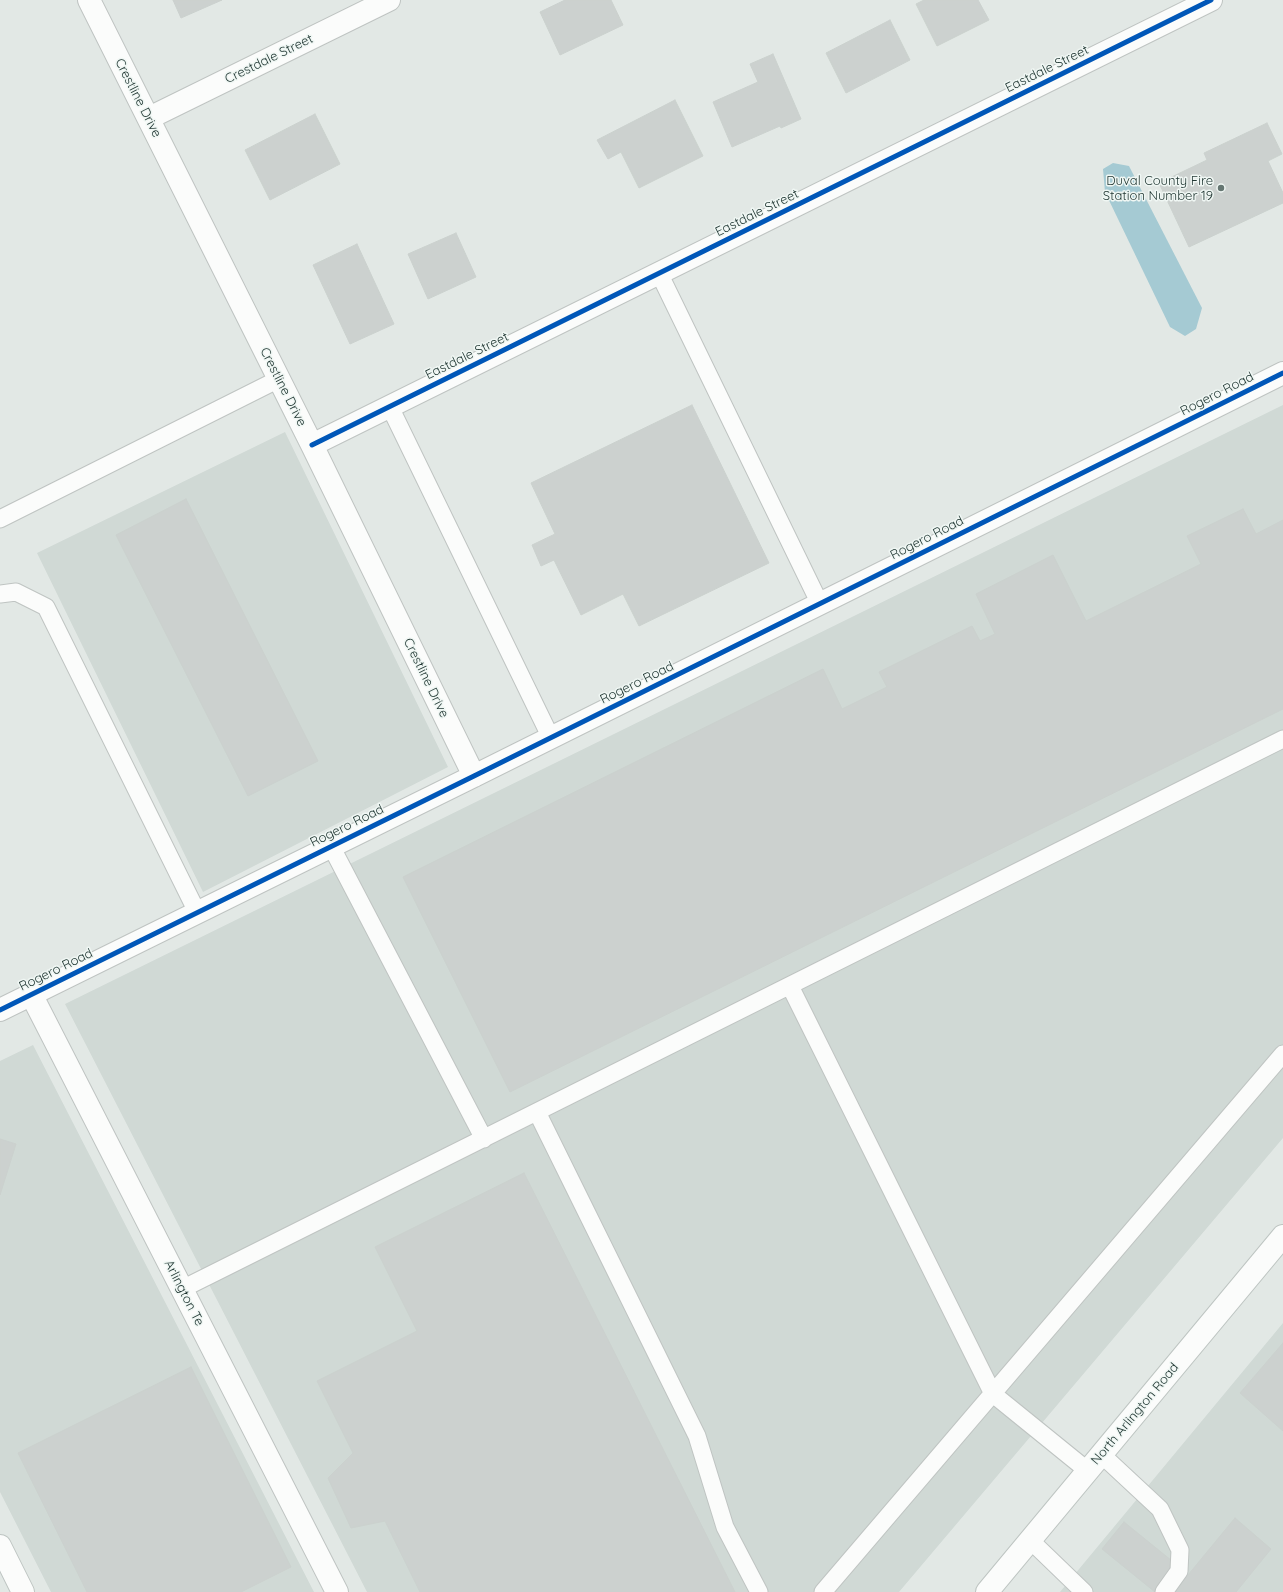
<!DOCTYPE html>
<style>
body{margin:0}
canvas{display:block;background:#e2e8e5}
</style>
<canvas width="1283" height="1592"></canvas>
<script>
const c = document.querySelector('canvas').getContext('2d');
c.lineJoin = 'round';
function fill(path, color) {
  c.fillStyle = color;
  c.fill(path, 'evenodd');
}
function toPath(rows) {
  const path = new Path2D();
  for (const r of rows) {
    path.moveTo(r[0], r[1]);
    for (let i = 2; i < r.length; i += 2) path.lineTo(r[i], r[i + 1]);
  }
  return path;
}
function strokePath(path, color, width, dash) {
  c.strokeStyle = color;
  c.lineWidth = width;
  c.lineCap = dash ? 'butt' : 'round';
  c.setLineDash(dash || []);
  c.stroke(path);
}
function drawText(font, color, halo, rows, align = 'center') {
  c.font = font + ' Quicksand,sans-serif';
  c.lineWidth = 3;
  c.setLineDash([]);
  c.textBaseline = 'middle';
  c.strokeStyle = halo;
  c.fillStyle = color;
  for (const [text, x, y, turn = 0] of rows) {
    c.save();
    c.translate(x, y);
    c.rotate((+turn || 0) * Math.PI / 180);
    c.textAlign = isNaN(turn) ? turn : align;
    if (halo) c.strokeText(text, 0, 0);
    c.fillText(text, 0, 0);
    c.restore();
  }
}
const built = toPath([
 [1283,405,1283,1138,899,1592,367,1592,65,1004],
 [285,432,448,767,203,892,37,553],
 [33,1045,314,1592,51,1592,0,1492,0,1061],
 [1283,1323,1283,1592,1060,1592]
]);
const water = toPath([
 [1113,163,1129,166,1202,308,1196,329,1185,336,1170,327,1105,192,1103,169]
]);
const building = toPath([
 [173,0,222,0,181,18,173,0],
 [565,0,611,0,623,25,560,55,540,12,565,0],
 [924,0,978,0,989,20,937,46,916,4,924,0],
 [890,20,910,60,846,93,826,53,890,20],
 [773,54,801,119,781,128,780,126,732,147,713,102,758,82,750,64,773,54],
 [675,100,703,156,639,188,621,152,608,159,597,140,675,100],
 [315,114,340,164,270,200,245,150,315,114],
 [1267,123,1282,154,1268,161,1283,193,1283,203,1189,247,1159,183,1207,160,1204,153,1267,123],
 [456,233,476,277,428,299,408,254,456,233],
 [357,244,394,324,350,344,313,265,357,244],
 [692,405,769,563,639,626,623,594,581,615,554,560,541,566,532,545,555,534,531,483,692,405],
 [186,499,318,761,248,796,116,535,186,499],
 [1243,509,1256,534,1283,520,1283,709,510,1092,403,877,823,669,842,709,887,687,879,672,972,626,980,641,995,634,976,594,1053,555,1086,621,1201,564,1187,536,1243,509],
 [0,1139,16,1144,0,1195,0,1139],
 [524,1173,735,1592,420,1592,385,1521,351,1528,328,1478,353,1453,317,1381,417,1331,375,1247,524,1173],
 [1283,1343,1283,1431,1240,1393,1283,1343],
 [191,1367,291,1567,241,1592,87,1592,18,1453,191,1367],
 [1235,1518,1271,1549,1236,1592,1174,1592,1235,1518],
 [1124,1522,1177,1565,1155,1592,1102,1549,1124,1522]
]);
const lane = toPath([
 [659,273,820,604],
 [390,407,551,738],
 [0,519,279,379],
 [0,594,16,592,46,607,197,912],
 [331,846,484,1139],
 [790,986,993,1394,1088,1471],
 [537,1112,697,1436,725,1527,759,1592],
 [182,1289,1283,739],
 [1102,1455,1160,1509,1180,1550,1179,1571,1164,1592],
 [1030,1540,1084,1592],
 [823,1592,1283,1054]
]);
const street = toPath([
 [89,0,312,445,474,776],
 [149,118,389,0],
 [312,445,1211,0],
 [31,994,337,1592],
 [0,1010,474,776,1283,373]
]);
const secondary = toPath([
 [0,1546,23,1592],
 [987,1592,1283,1236]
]);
const cycleway = toPath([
 [312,445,1211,0],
 [0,1010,474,776,1283,373]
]);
const markers = [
 [1221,188,4,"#657672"]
];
const streetNames = [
 ["Crestdale Street",269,59,-26],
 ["Eastdale Street",1047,69,-26],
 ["Crestline Drive",138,98,63],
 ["Eastdale Street",757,213,-26],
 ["Eastdale Street",467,356,-26],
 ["Crestline Drive",283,387,63],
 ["Rogero Road",1217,394,-27],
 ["Rogero Road",927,538,-27],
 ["Crestline Drive",426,678,64],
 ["Rogero Road",637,683,-26],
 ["Rogero Road",347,826,-26],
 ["Rogero Road",56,970,-26],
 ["Arlington Te",184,1293,63],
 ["North Arlington Road",1135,1414,-50]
];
const poiNames = [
 ["Duval County Fire",1213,181],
 ["Station Number 19",1213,196]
];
fill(built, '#d0d9d5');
fill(water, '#a5cad3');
fill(building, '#ccd1cf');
strokePath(building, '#cbd1ce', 1);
strokePath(lane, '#bfc4c2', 19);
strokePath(street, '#bfc4c2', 24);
strokePath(secondary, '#bec5c2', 24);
strokePath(lane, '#fbfcfb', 17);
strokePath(street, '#fbfcfb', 22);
strokePath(secondary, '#fbfcfb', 22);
strokePath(cycleway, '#0057b8', 5);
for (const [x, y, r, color] of markers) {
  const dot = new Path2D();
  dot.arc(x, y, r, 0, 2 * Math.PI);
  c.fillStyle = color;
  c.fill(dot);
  strokePath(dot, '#f0f7f4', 1.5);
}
drawText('13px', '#223834', '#f0f7f4', streetNames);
drawText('13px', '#223834', '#f0f7f4', poiNames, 'right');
</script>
